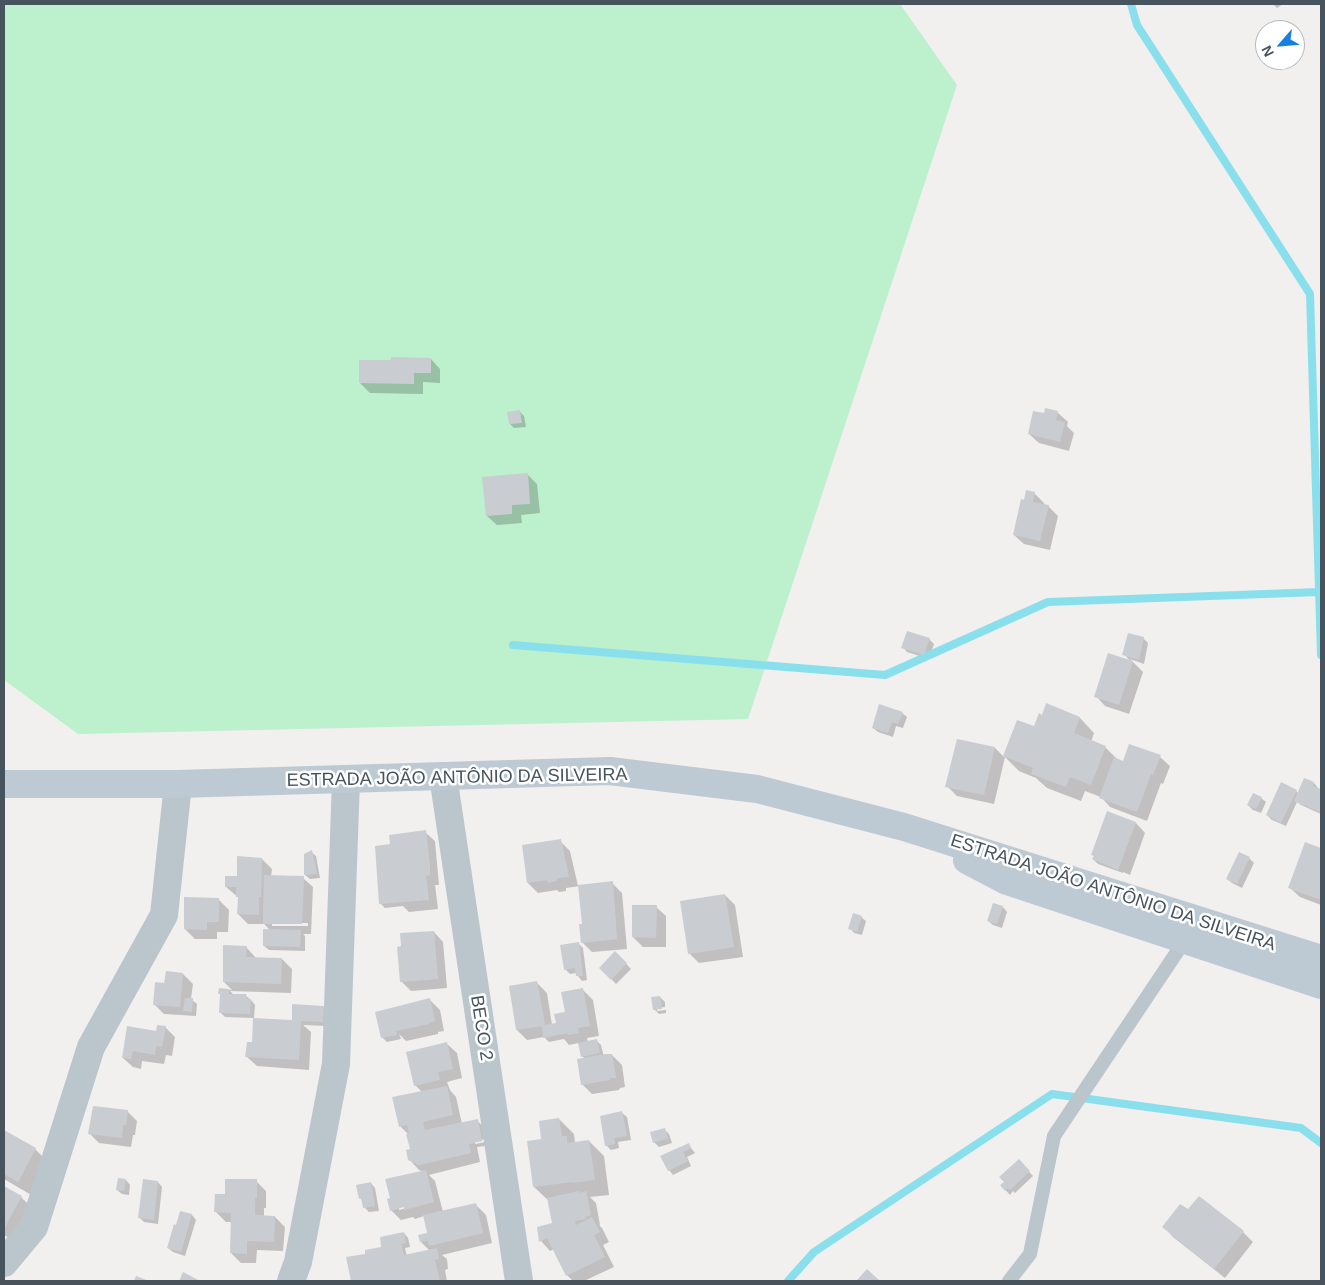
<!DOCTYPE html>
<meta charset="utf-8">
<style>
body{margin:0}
#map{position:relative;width:1325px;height:1285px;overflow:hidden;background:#f2efef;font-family:Arial,sans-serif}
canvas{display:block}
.frame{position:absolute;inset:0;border:5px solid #47545d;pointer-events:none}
.north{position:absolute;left:1255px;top:20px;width:50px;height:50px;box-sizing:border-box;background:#fff;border:1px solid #b5bbbe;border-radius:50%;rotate:243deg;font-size:14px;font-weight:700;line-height:20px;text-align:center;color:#47545d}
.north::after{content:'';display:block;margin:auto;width:18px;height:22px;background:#177ee4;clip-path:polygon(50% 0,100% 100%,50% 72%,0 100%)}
</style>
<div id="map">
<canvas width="1325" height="1285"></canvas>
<div class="frame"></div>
<div class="north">N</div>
</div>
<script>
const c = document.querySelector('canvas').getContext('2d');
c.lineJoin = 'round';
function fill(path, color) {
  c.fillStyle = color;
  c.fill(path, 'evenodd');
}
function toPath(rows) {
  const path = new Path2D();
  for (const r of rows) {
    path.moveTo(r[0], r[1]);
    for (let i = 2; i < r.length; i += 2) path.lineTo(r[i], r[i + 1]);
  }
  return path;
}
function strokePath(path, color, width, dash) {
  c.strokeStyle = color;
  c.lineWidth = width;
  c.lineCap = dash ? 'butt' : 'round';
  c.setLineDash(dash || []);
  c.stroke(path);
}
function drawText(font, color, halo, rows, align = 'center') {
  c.font = font + ' Arial,sans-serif';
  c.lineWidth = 5;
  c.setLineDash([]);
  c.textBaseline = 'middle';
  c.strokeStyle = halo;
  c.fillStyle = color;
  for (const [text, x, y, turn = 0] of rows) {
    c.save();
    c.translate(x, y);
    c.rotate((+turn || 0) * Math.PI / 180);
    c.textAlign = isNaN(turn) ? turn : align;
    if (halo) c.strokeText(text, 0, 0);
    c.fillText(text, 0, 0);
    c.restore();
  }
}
const green = toPath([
 [4,4,900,4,957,85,748,719,78,734,4,680]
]);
const shadow = toPath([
 [1273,4,1283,4,1277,8],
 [431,359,440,369,440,383,423,382,423,394,370,393,360,383],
 [1046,410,1058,413,1068,422,1067,426,1074,433,1069,451,1039,443,1029,434,1045,415],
 [520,412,524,416,526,427,514,428,510,424],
 [527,474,537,484,540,513,521,515,522,523,497,525,487,516],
 [1034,493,1044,503,1044,505,1048,506,1058,516,1050,550,1024,544,1014,535,1025,501],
 [1143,638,1148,643,1144,664,1130,659,1143,672,1129,714,1105,706,1096,696,1131,662,1124,654],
 [929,639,934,644,929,659,907,652,903,647],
 [902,713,907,717,903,728,896,726,893,737,878,732,873,728],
 [1080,718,1094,733,1091,742,1105,747,1118,760,1124,762,1160,757,1170,766,1163,784,1161,783,1147,821,1110,807,1101,797,1085,791,1081,801,1047,788,1036,778,1019,771,1005,757,994,804,957,796,947,786,995,748,1004,757,1018,722,1034,728],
 [1314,783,1318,788,1318,789,1321,791,1321,814,1301,805,1297,802,1286,826,1272,820,1267,815,1296,791,1299,794],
 [1261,798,1266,802,1261,813,1253,810,1248,805],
 [1136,823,1145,833,1130,875,1123,872,1123,873,1098,864,1093,859],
 [425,832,435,841,439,885,435,885,438,909,409,912,403,906,385,908,381,904,391,845],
 [560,841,570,851,578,886,612,883,622,893,627,949,592,952,582,942,583,925,580,886,566,888,566,891,559,892,557,890,538,893,528,883],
 [1305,844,1321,849,1321,905,1300,897,1290,888],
 [311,852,316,856,320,878,310,879,305,875],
 [1239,853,1249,858,1254,863,1242,888,1232,883,1227,879],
 [262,859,272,869,271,877,303,878,313,887,311,934,303,934,305,936,305,951,269,950,264,946,271,931,264,924,248,924,238,914,239,898,226,887],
 [272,923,308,923,308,926,272,926],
 [725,895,735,905,743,957,699,963,689,953],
 [219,900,229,910,228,932,217,932,217,939,195,939,185,929],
 [656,907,666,916,666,947,643,947,633,937],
 [1003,907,1007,912,1002,928,993,925,988,921],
 [861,917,866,921,862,935,854,933,850,928],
 [434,932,443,942,447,988,411,991,401,981],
 [579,944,583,948,587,980,582,981,578,976,577,973,570,974,565,969],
 [246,947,256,958,282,959,292,969,291,993,230,991,233,994,246,996,251,1000,255,1005,254,1018,225,1017,220,1012,221,995,220,994,220,989,232,990,224,982],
 [615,952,631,969,616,984,601,968],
 [183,974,193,984,191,999,197,1004,196,1016,164,1014,154,1004,165,984],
 [537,983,547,993,552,1025,555,1024,566,1013,583,990,593,1000,599,1036,587,1038,588,1042,597,1041,601,1045,604,1057,612,1055,622,1065,625,1087,620,1088,619,1090,592,1094,582,1084,585,1059,582,1056,579,1044,578,1043,569,1045,564,1039,549,1042,544,1037,527,1040,517,1030],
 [660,997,665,1002,665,1007,657,1008,657,1011,666,1010,666,1013,659,1014,654,1009],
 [430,1000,440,1010,444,1031,438,1032,438,1034,406,1041,399,1034,401,1039,387,1042,382,1037],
 [323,1007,328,1012,327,1026,303,1025,311,1032,309,1070,257,1066,247,1057,253,1043],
 [165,1027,175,1037,172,1056,166,1055,164,1064,142,1061,141,1069,133,1067,123,1058],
 [447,1044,457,1053,462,1078,447,1082,450,1090,456,1097,462,1124,477,1121,482,1125,485,1139,475,1141,475,1144,485,1142,486,1146,477,1147,480,1162,429,1175,435,1181,443,1212,476,1205,486,1215,492,1243,442,1255,447,1259,448,1269,445,1270,447,1281,352,1281,348,1258,367,1255,381,1248,404,1233,408,1238,410,1247,405,1248,407,1256,430,1251,421,1242,428,1234,424,1216,415,1219,413,1217,401,1220,391,1210,424,1172,419,1170,409,1159,411,1149,409,1135,400,1126,422,1092,415,1085],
 [399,1207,410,1207,399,1210],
 [127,1111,137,1121,135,1135,133,1135,131,1147,99,1143,89,1133],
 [622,1113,627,1117,631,1140,618,1142,619,1148,611,1150,606,1145],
 [559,1119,574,1134,575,1143,589,1141,604,1156,609,1195,590,1197,596,1203,600,1225,599,1225,602,1228,609,1242,603,1245,614,1267,584,1281,573,1281,567,1275,554,1249,550,1251,541,1241,554,1224,549,1201,534,1187,543,1141],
 [664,1129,669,1134,672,1143,659,1147,654,1142],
 [4,1132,35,1149,50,1164,33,1196,4,1179],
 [688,1144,695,1153,687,1157,691,1166,673,1175,669,1170],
 [1023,1165,1033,1176,1015,1193,1013,1191,1010,1195,1001,1185],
 [119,1180,126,1180,130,1185,129,1195,122,1194,117,1190],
 [256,1181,266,1191,266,1208,264,1208,264,1216,275,1217,285,1227,283,1251,257,1250,256,1263,241,1263,231,1253,232,1222,226,1222,216,1212,226,1196],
 [158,1182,162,1187,158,1224,144,1222,140,1218],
 [371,1183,375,1188,379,1211,369,1212,365,1208,363,1201,360,1198],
 [4,1187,21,1197,36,1212,19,1243,4,1235],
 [1199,1198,1243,1232,1253,1242,1225,1278,1173,1237,1164,1227,1188,1211],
 [181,1212,192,1215,196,1220,185,1256,173,1252,168,1248,177,1226]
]);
const stream = toPath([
 [1131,4,1137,25,1310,294,1321,655],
 [513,645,885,675,1048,602,1319,592],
 [788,1281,814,1252,1052,1094,1301,1128,1321,1143]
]);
const building = toPath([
 [391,357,431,358,431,373,414,373,414,384,359,383,359,360,391,360],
 [1045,408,1058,411,1056,420,1065,422,1060,442,1028,434,1033,411,1044,413],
 [520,410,522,423,509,424,507,412],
 [528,473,530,504,512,505,512,514,486,516,482,477],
 [1026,490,1035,492,1033,502,1049,505,1040,541,1013,535,1021,499,1024,500],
 [907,631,930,638,924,655,901,648],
 [1128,633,1144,637,1139,660,1122,655],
 [1108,653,1133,661,1119,705,1094,697],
 [1046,703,1080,717,1074,733,1106,746,1091,785,1070,777,1066,787,1031,774,1033,768,1003,756,1017,720,1034,726,1039,713,1042,715],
 [879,704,903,712,898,724,892,722,888,733,872,728],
 [957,739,995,747,984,795,945,787],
 [1129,744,1161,755,1153,775,1151,774,1137,812,1099,798,1114,757,1123,761],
 [1304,778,1314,782,1313,786,1321,789,1320,812,1294,801],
 [1281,782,1297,790,1281,823,1266,815],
 [1253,793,1262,797,1256,809,1247,805],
 [1107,811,1136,822,1118,870,1092,859,1094,856,1091,855],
 [426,830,430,866,430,875,426,876,429,900,379,904,375,846,390,844,389,835],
 [561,839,569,877,557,878,557,881,548,883,547,880,527,883,522,845],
 [1305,842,1321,848,1321,900,1288,888],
 [312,850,317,874,304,875,304,854],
 [1239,852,1250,857,1237,884,1226,879],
 [237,856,262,858,261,897,259,897,259,915,237,914,238,897,236,897,236,887,225,887,225,876,237,876],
 [264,875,304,876,302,924,263,924],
 [613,881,617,939,581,943,579,924,582,924,578,885],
 [725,894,734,947,688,954,680,901],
 [184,897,219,898,219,922,207,922,207,930,184,929],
 [993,903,1003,906,997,924,987,921],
 [632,905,657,905,656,938,632,937],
 [853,913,862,916,857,932,848,929],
 [263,929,301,930,300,947,263,946],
 [434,931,438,979,400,982,397,947,401,946,400,933],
 [579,942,583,976,576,976,575,968,564,970,560,945],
 [223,945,247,946,246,957,282,958,281,984,223,982],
 [615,951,627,963,611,980,599,968],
 [166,971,183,973,180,1007,153,1005,155,982,164,983],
 [537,981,545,1025,556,1023,554,1014,565,1012,561,992,583,988,590,1026,578,1028,579,1033,568,1035,568,1033,543,1038,542,1026,516,1030,509,986],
 [219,988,229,989,229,994,246,994,247,999,251,999,250,1014,219,1013,220,994,218,994],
 [660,996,662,1009,653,1010,651,997],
 [185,998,193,998,192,1012,183,1011],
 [430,998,435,1021,429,1023,429,1024,396,1031,397,1035,381,1038,375,1012],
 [292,1004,324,1006,323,1022,301,1021,299,1060,245,1057,247,1042,252,1042,253,1018,292,1020],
 [157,1025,166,1026,162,1047,156,1046,155,1055,133,1051,131,1059,122,1058,127,1026,156,1031],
 [597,1039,600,1053,581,1057,578,1043],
 [447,1042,453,1069,438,1072,440,1080,414,1086,406,1052],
 [606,1054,612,1054,616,1078,610,1078,610,1080,581,1085,577,1059],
 [447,1086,453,1115,423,1122,425,1130,478,1119,482,1141,469,1144,471,1153,419,1165,408,1160,406,1150,410,1149,406,1134,409,1134,407,1125,399,1127,392,1097],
 [93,1106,128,1110,126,1125,123,1125,122,1138,88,1134],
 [622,1111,627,1136,614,1138,615,1144,605,1146,600,1116],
 [559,1118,562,1136,567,1136,567,1143,589,1140,595,1180,572,1183,572,1182,533,1187,527,1141,541,1139,539,1121],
 [665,1128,668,1138,653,1143,650,1132],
 [4,1130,36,1148,18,1182,4,1174],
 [689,1143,691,1148,683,1152,688,1161,668,1171,660,1156],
 [1019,1159,1030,1171,1010,1190,1008,1188,1005,1191,1000,1185,1004,1182,999,1177],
 [426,1170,434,1202,404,1210,404,1207,390,1211,387,1199,390,1198,385,1179],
 [118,1178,126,1179,124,1191,116,1190],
 [143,1179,158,1181,154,1220,138,1218],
 [225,1179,257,1179,257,1198,255,1198,255,1215,275,1216,274,1242,247,1241,247,1254,230,1253,231,1213,214,1212,215,1194,225,1194],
 [371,1182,375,1206,363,1208,361,1198,359,1199,356,1185],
 [4,1186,22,1196,4,1229],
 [579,1191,580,1193,586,1191,591,1215,585,1217,586,1219,575,1221,576,1225,592,1217,600,1232,594,1235,605,1257,566,1276,547,1238,539,1242,537,1227,552,1223,547,1198],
 [1199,1196,1244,1231,1214,1269,1162,1227,1180,1204,1188,1209],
 [476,1203,483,1233,429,1246,428,1241,420,1242,418,1235,427,1233,423,1215],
 [180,1211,192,1214,181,1252,167,1248,174,1224,176,1225],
 [404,1232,406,1243,401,1244,404,1255,437,1248,439,1259,435,1260,440,1281,351,1281,346,1257,365,1254,365,1250,381,1247,380,1237],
 [867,1269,880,1281,856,1281],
 [183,1272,200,1281,179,1281],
 [136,1276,149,1281,134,1281]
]);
const service = toPath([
 [1009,1281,1030,1254,1054,1136,1185,940]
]);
const minor = toPath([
 [443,776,519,1281],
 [4,1263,34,1227,91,1047,164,915,178,784],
 [291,1281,298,1262,336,1064,346,780]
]);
const secondary = toPath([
 [4,784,178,784,610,771,757,789,904,827,1321,959],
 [967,860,1007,881,1321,985]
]);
const streetNames = [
 ["ESTRADA JOÃO ANTÔNIO DA SILVEIRA",457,778,-1],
 ["ESTRADA JOÃO ANTÔNIO DA SILVEIRA",1113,893,18],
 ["BECO 2",481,1028,81]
];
fill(green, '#bdf0cd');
fill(shadow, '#0003');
strokePath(stream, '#8adfed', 8);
fill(building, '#c9cdd2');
strokePath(service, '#bac5cc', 14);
strokePath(minor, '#bac5cc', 28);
strokePath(secondary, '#bdc9d3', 28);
drawText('18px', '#47545d', '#fff', streetNames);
</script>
